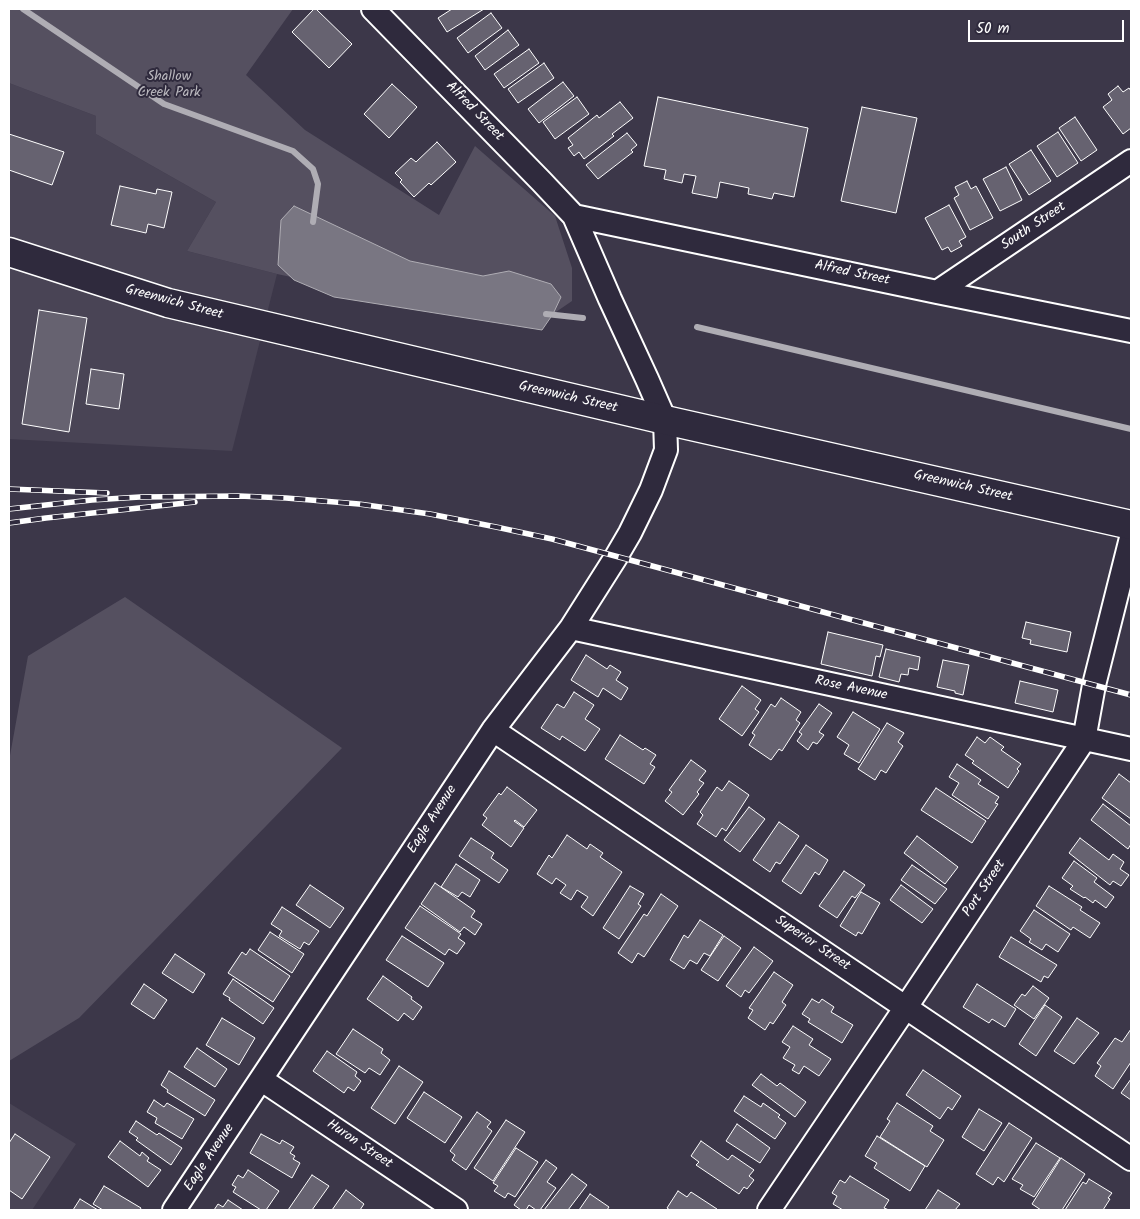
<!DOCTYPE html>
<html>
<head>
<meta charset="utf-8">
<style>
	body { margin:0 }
	#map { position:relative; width:1140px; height:1219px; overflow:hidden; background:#3c3749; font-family:Kalam,sans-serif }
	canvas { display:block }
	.frame { position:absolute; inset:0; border:10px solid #fff; pointer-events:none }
	.scale { position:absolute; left:968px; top:20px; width:156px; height:22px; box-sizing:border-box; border:2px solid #fff; border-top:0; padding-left:6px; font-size:15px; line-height:18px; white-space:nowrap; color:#fff; -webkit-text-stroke:4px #2f2a3d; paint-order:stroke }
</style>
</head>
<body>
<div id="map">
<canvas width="1140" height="1219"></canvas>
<div class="frame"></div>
<div class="scale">50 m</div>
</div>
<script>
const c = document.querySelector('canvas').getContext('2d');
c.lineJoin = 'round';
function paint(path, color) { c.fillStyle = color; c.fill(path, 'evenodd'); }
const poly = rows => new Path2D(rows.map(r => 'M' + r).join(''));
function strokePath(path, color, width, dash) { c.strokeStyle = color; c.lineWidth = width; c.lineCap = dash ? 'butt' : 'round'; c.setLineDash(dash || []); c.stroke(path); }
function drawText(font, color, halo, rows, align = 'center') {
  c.font = font + ' Kalam,sans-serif'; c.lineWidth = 4; c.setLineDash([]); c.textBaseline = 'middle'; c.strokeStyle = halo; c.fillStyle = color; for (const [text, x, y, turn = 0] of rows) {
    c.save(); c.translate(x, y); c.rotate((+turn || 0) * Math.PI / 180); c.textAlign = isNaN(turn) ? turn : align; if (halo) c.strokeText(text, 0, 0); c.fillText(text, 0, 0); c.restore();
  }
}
paint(poly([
	[9,83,96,116,96,134,216,202,187,251,277,274,232,451,9,439],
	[9,1103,76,1144,32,1210,9,1210]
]), '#494455');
paint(poly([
	[9,9,293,9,246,75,305,130,439,215,475,146,555,216,572,268,572,301,553,314,542,330,277,274,187,251,216,202,96,134,96,116,9,83],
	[125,597,342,748,79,1018,9,1061,9,761,28,656]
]), '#555060');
const water = poly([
	[294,206,410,261,483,276,509,271,551,284,561,297,553,314,542,330,334,297,294,280,278,265,281,220,294,206]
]);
paint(water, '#797682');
strokePath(water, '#afadb4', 1);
strokePath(poly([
	[23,9,164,104,293,151,313,169,318,184,313,222],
	[546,314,583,318],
	[697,327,1131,429]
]), '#afadb4', 6);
const building = poly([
	[314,9,316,9,352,44,329,68,292,32,314,9],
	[452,9,484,9,447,32,438,18,452,9],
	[491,13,502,28,468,53,457,38,491,13],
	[508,30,519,45,485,70,475,56,508,30],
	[529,49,539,63,504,88,494,74,529,49],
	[544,63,554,78,518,103,508,89,544,63],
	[563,82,574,96,539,123,528,109,563,82],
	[392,84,417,107,389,138,364,114,392,84],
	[1118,86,1123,92,1129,88,1131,91,1131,128,1123,134,1103,107,1112,100,1108,94,1118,86],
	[577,97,589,114,555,139,543,122,577,97],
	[658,97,808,128,794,197,774,193,772,199,748,194,749,188,720,182,717,198,692,193,696,176,684,174,682,183,664,179,666,170,644,166,658,97],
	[620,102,633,118,612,134,614,136,584,159,579,152,574,156,568,148,573,145,568,138,597,115,599,118,620,102],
	[862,107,917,118,896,213,841,201,862,107],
	[1075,117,1097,150,1081,161,1059,128,1075,117],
	[1058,132,1078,163,1057,177,1037,146,1058,132],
	[627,133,637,145,631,150,633,152,598,179,586,165,627,133],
	[9,134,64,152,52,185,9,170,9,134],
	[437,142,456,162,431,185,429,183,414,197,400,182,402,180,395,173,411,158,416,162,437,142],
	[1031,150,1051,181,1029,195,1009,164,1031,150],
	[1006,167,1022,200,1000,211,983,179,1006,167],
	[967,181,971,189,976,186,993,218,970,230,954,198,959,195,955,187,967,181],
	[120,186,156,194,157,189,172,192,164,228,148,224,146,233,111,225,120,186],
	[949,205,966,237,959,241,962,246,951,252,948,247,942,250,925,218,949,205],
	[39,310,87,318,69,432,22,424,39,310],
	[91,369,124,374,119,409,86,404,91,369],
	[1026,622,1071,632,1067,652,1030,644,1031,640,1022,638,1026,622],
	[828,632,883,645,880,657,876,656,872,676,821,664,828,632],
	[886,649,920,657,918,670,909,668,908,675,901,674,899,682,879,677,886,649],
	[586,655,607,669,610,665,621,672,616,680,628,688,621,700,603,688,598,697,571,680,586,655],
	[943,660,969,665,963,695,955,693,955,691,937,687,943,660],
	[1020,681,1058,690,1053,712,1015,703,1020,681],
	[742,686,761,700,755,709,759,712,742,736,719,719,742,686],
	[574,692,594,705,585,719,600,729,585,751,562,736,560,740,541,728,557,704,564,708,574,692],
	[781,698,801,712,796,720,800,723,782,751,779,749,771,760,749,745,755,735,752,733,771,704,775,707,781,698],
	[819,704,832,713,819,732,824,735,817,744,813,742,808,750,797,741,802,734,799,732,819,704],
	[853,712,880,729,859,763,844,754,849,745,837,737,853,712],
	[887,723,904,733,898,742,903,746,886,773,881,770,875,780,858,769,887,723],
	[620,735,643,750,645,748,656,755,650,764,655,767,644,784,605,759,620,735],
	[977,737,985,743,990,737,1004,747,1001,750,1021,764,1017,769,1019,771,1008,788,972,763,974,761,965,755,977,737],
	[691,760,706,771,699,780,704,783,697,792,699,794,683,815,665,801,672,792,669,790,691,760],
	[957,764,981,780,978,784,999,797,995,803,998,804,988,819,952,795,959,783,949,777,957,764],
	[1119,774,1131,783,1131,819,1102,798,1119,774],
	[729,781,749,795,726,831,722,828,716,837,697,824,703,815,700,812,717,787,722,791,729,781],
	[507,787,537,810,524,827,515,820,514,821,524,828,511,847,482,825,487,818,483,815,499,793,501,795,507,787],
	[936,788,986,821,972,843,921,810,936,788],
	[1103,804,1131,826,1131,844,1128,849,1091,820,1103,804],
	[749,807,765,819,740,852,724,840,749,807],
	[779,822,799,836,780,864,776,862,770,872,753,860,779,822],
	[567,835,587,849,590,844,603,853,600,857,622,872,593,916,581,907,588,897,577,890,571,900,560,893,566,885,556,878,552,884,537,874,549,855,552,858,567,835],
	[917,836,958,867,945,884,904,853,917,836],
	[471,838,494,853,491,858,508,870,499,883,459,856,471,838],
	[1080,838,1109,860,1113,854,1124,862,1120,869,1129,875,1121,886,1113,881,1110,885,1069,853,1080,838],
	[806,845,828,860,819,875,815,872,801,894,782,881,806,845],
	[1074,861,1097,878,1094,882,1114,897,1106,908,1095,900,1093,903,1085,897,1084,898,1070,889,1073,886,1062,878,1074,861],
	[456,864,480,880,470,897,462,892,458,897,441,887,456,864],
	[912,865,947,889,935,904,901,880,912,865],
	[844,871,865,885,855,898,852,896,837,918,819,906,844,871],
	[435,883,475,911,471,917,482,924,475,935,464,927,460,932,421,904,435,883],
	[310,885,344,908,330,928,296,905,310,885],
	[901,885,933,909,922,923,890,900,901,885],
	[630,886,644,894,638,904,641,906,619,939,603,928,630,886],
	[1049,886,1082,907,1080,910,1100,923,1090,938,1073,927,1071,930,1036,906,1049,886],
	[861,892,880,903,862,934,858,932,856,936,840,926,861,892],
	[661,894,678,906,644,957,638,953,632,963,618,953,644,914,647,916,661,894],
	[420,906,461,934,458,938,465,943,457,954,449,949,445,955,405,928,420,906],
	[282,907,319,931,309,945,304,942,300,949,279,936,282,931,271,924,282,907],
	[1034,910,1070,934,1058,952,1046,944,1042,950,1029,942,1031,939,1020,931,1034,910],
	[700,920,723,935,710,956,704,953,697,964,690,960,684,969,670,960,684,935,688,938,700,920],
	[270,932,304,954,292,973,258,950,270,932],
	[402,936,444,963,428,987,386,960,402,936],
	[724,936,741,948,718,981,701,970,724,936],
	[1011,937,1057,965,1048,978,1044,976,1041,982,999,957,1011,937],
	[754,947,773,961,749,993,745,990,741,997,726,986,754,947],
	[250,949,290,976,273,1002,228,973,242,952,246,955,250,949],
	[175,954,205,974,193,993,162,973,175,954],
	[774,972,793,985,782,1002,786,1005,773,1024,770,1022,765,1030,748,1018,753,1010,749,1008,774,972],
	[383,976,412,997,411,999,422,1007,413,1020,404,1013,398,1021,367,999,383,976],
	[233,979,274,1008,263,1024,229,1000,230,998,223,994,233,979],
	[144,984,167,1000,154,1019,131,1004,144,984],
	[977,984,1016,1009,1005,1027,992,1019,989,1023,963,1007,977,984],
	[1033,986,1049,998,1034,1019,1014,1005,1022,994,1025,996,1033,986],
	[812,999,819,1003,822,999,834,1007,831,1012,853,1025,842,1043,808,1022,810,1019,802,1014,812,999],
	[1045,1005,1062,1017,1036,1056,1019,1044,1045,1005],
	[222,1018,255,1038,239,1065,206,1045,222,1018],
	[1077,1018,1099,1033,1074,1064,1054,1051,1077,1018],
	[793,1026,813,1039,809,1045,831,1059,819,1076,804,1066,799,1074,792,1070,795,1065,783,1058,790,1047,782,1042,793,1026],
	[353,1029,383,1049,381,1053,390,1060,380,1075,369,1068,365,1073,336,1054,353,1029],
	[1131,1029,1131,1062,1113,1089,1095,1076,1101,1066,1097,1063,1115,1038,1122,1042,1131,1029],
	[197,1048,227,1069,215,1087,184,1067,197,1048],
	[327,1051,357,1072,355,1076,361,1081,354,1091,348,1087,344,1093,313,1071,327,1051],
	[399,1066,423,1082,395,1124,371,1108,399,1066],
	[923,1070,961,1096,952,1110,948,1107,940,1119,906,1095,923,1070],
	[169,1071,215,1100,205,1116,167,1092,168,1090,161,1085,169,1071],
	[761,1074,777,1086,780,1083,806,1102,795,1117,752,1085,761,1074],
	[1131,1079,1131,1100,1121,1093,1131,1079],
	[424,1092,462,1117,445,1143,407,1118,424,1092],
	[744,1096,761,1107,763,1103,780,1115,778,1117,786,1123,775,1139,734,1111,744,1096],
	[154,1100,164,1107,167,1103,194,1119,182,1139,155,1123,157,1118,147,1112,154,1100],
	[897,1103,933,1126,930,1131,944,1140,927,1167,880,1137,890,1121,887,1119,897,1103],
	[979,1109,1002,1123,984,1151,962,1137,979,1109],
	[477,1112,491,1122,487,1127,492,1131,466,1170,452,1160,455,1155,450,1151,477,1112],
	[506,1120,525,1132,493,1181,474,1168,506,1120],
	[136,1121,157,1135,159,1133,182,1148,171,1165,136,1140,138,1138,129,1132,136,1121],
	[1009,1123,1032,1138,1004,1182,998,1177,993,1185,976,1174,1009,1123],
	[737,1124,770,1148,760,1163,726,1141,737,1124],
	[15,1134,50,1157,22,1199,9,1190,9,1143,15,1134],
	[261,1134,280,1144,282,1140,294,1147,290,1153,295,1156,293,1159,300,1163,292,1178,250,1153,261,1134],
	[877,1136,925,1166,910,1191,874,1168,877,1163,865,1156,877,1136],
	[120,1141,140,1156,142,1152,149,1158,147,1161,161,1170,148,1187,108,1157,120,1141],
	[701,1141,728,1160,732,1155,754,1170,749,1176,754,1180,747,1189,744,1187,739,1194,696,1165,699,1162,691,1156,701,1141],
	[1036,1143,1060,1158,1034,1197,1020,1189,1023,1185,1012,1179,1036,1143],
	[516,1148,538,1162,515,1197,508,1193,505,1198,494,1191,498,1186,493,1183,516,1148],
	[1061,1158,1085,1174,1062,1210,1041,1210,1032,1204,1061,1158],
	[546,1160,557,1168,547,1182,556,1188,540,1210,536,1210,529,1205,526,1210,521,1210,514,1205,546,1160],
	[248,1170,279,1191,266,1210,261,1210,233,1192,236,1187,232,1185,238,1175,243,1178,248,1170],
	[572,1174,587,1185,568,1210,544,1210,572,1174],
	[312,1175,329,1186,312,1210,288,1210,312,1175],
	[850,1176,889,1200,884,1208,889,1210,843,1210,833,1204,837,1196,832,1193,840,1180,845,1183,850,1176],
	[1089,1179,1112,1193,1108,1198,1110,1199,1103,1210,1065,1210,1083,1182,1086,1184,1089,1179],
	[104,1186,141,1208,140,1210,103,1210,93,1204,104,1186],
	[346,1190,364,1204,360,1210,332,1210,346,1190],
	[938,1190,960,1204,955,1210,925,1210,938,1190],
	[678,1191,687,1197,691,1192,717,1209,717,1210,670,1210,667,1208,678,1191],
	[590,1194,609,1207,607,1210,579,1210,590,1194],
	[80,1199,98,1210,73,1210,80,1199],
	[228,1200,243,1210,214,1210,218,1204,223,1207,228,1200]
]);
paint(building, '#666270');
strokePath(building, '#fff', 1);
const street = poly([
	[373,9,541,181,574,216,937,292,1131,331],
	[937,292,1131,161],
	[571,628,1131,749],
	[493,730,1131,1159],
	[262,1080,456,1210],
	[174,1210,493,730,571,628,616,557,630,533,651,490,666,450,665,420,647,379,610,299,574,216],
	[769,1210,906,1007,1084,740,1094,685,1131,538]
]);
const secondary = poly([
	[9,252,168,303,665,420,1131,525]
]);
strokePath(street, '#fff', 26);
strokePath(secondary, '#fff', 31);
strokePath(street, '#2f2a3d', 22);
strokePath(secondary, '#2f2a3d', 28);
const rail = poly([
	[9,489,107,493],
	[9,509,92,500,140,497,239,496,286,498,359,504,430,514,496,527,552,539,1131,695],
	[9,523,46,518,195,502]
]);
strokePath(rail, '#fff', 5.5);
strokePath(rail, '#2f2a3d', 4, [11]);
drawText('14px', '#bbb9bf', '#2f2a3d', [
	["Shallow",169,78],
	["Creek Park",169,94]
]);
drawText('14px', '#fff', '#2f2a3d', [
	["Alfred Street",474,112,46],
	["South Street",1034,227,-34],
	["Alfred Street",852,274,12],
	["Greenwich Street",174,303,15],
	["Greenwich Street",568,398,13],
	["Greenwich Street",963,487,13],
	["Rose Avenue",851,689,12],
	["Eagle Avenue",433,820,-57],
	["Port Street",985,889,-56],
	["Superior Street",812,944,34],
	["Huron Street",359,1145,34],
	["Eagle Avenue",210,1158,-56]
]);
</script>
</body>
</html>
